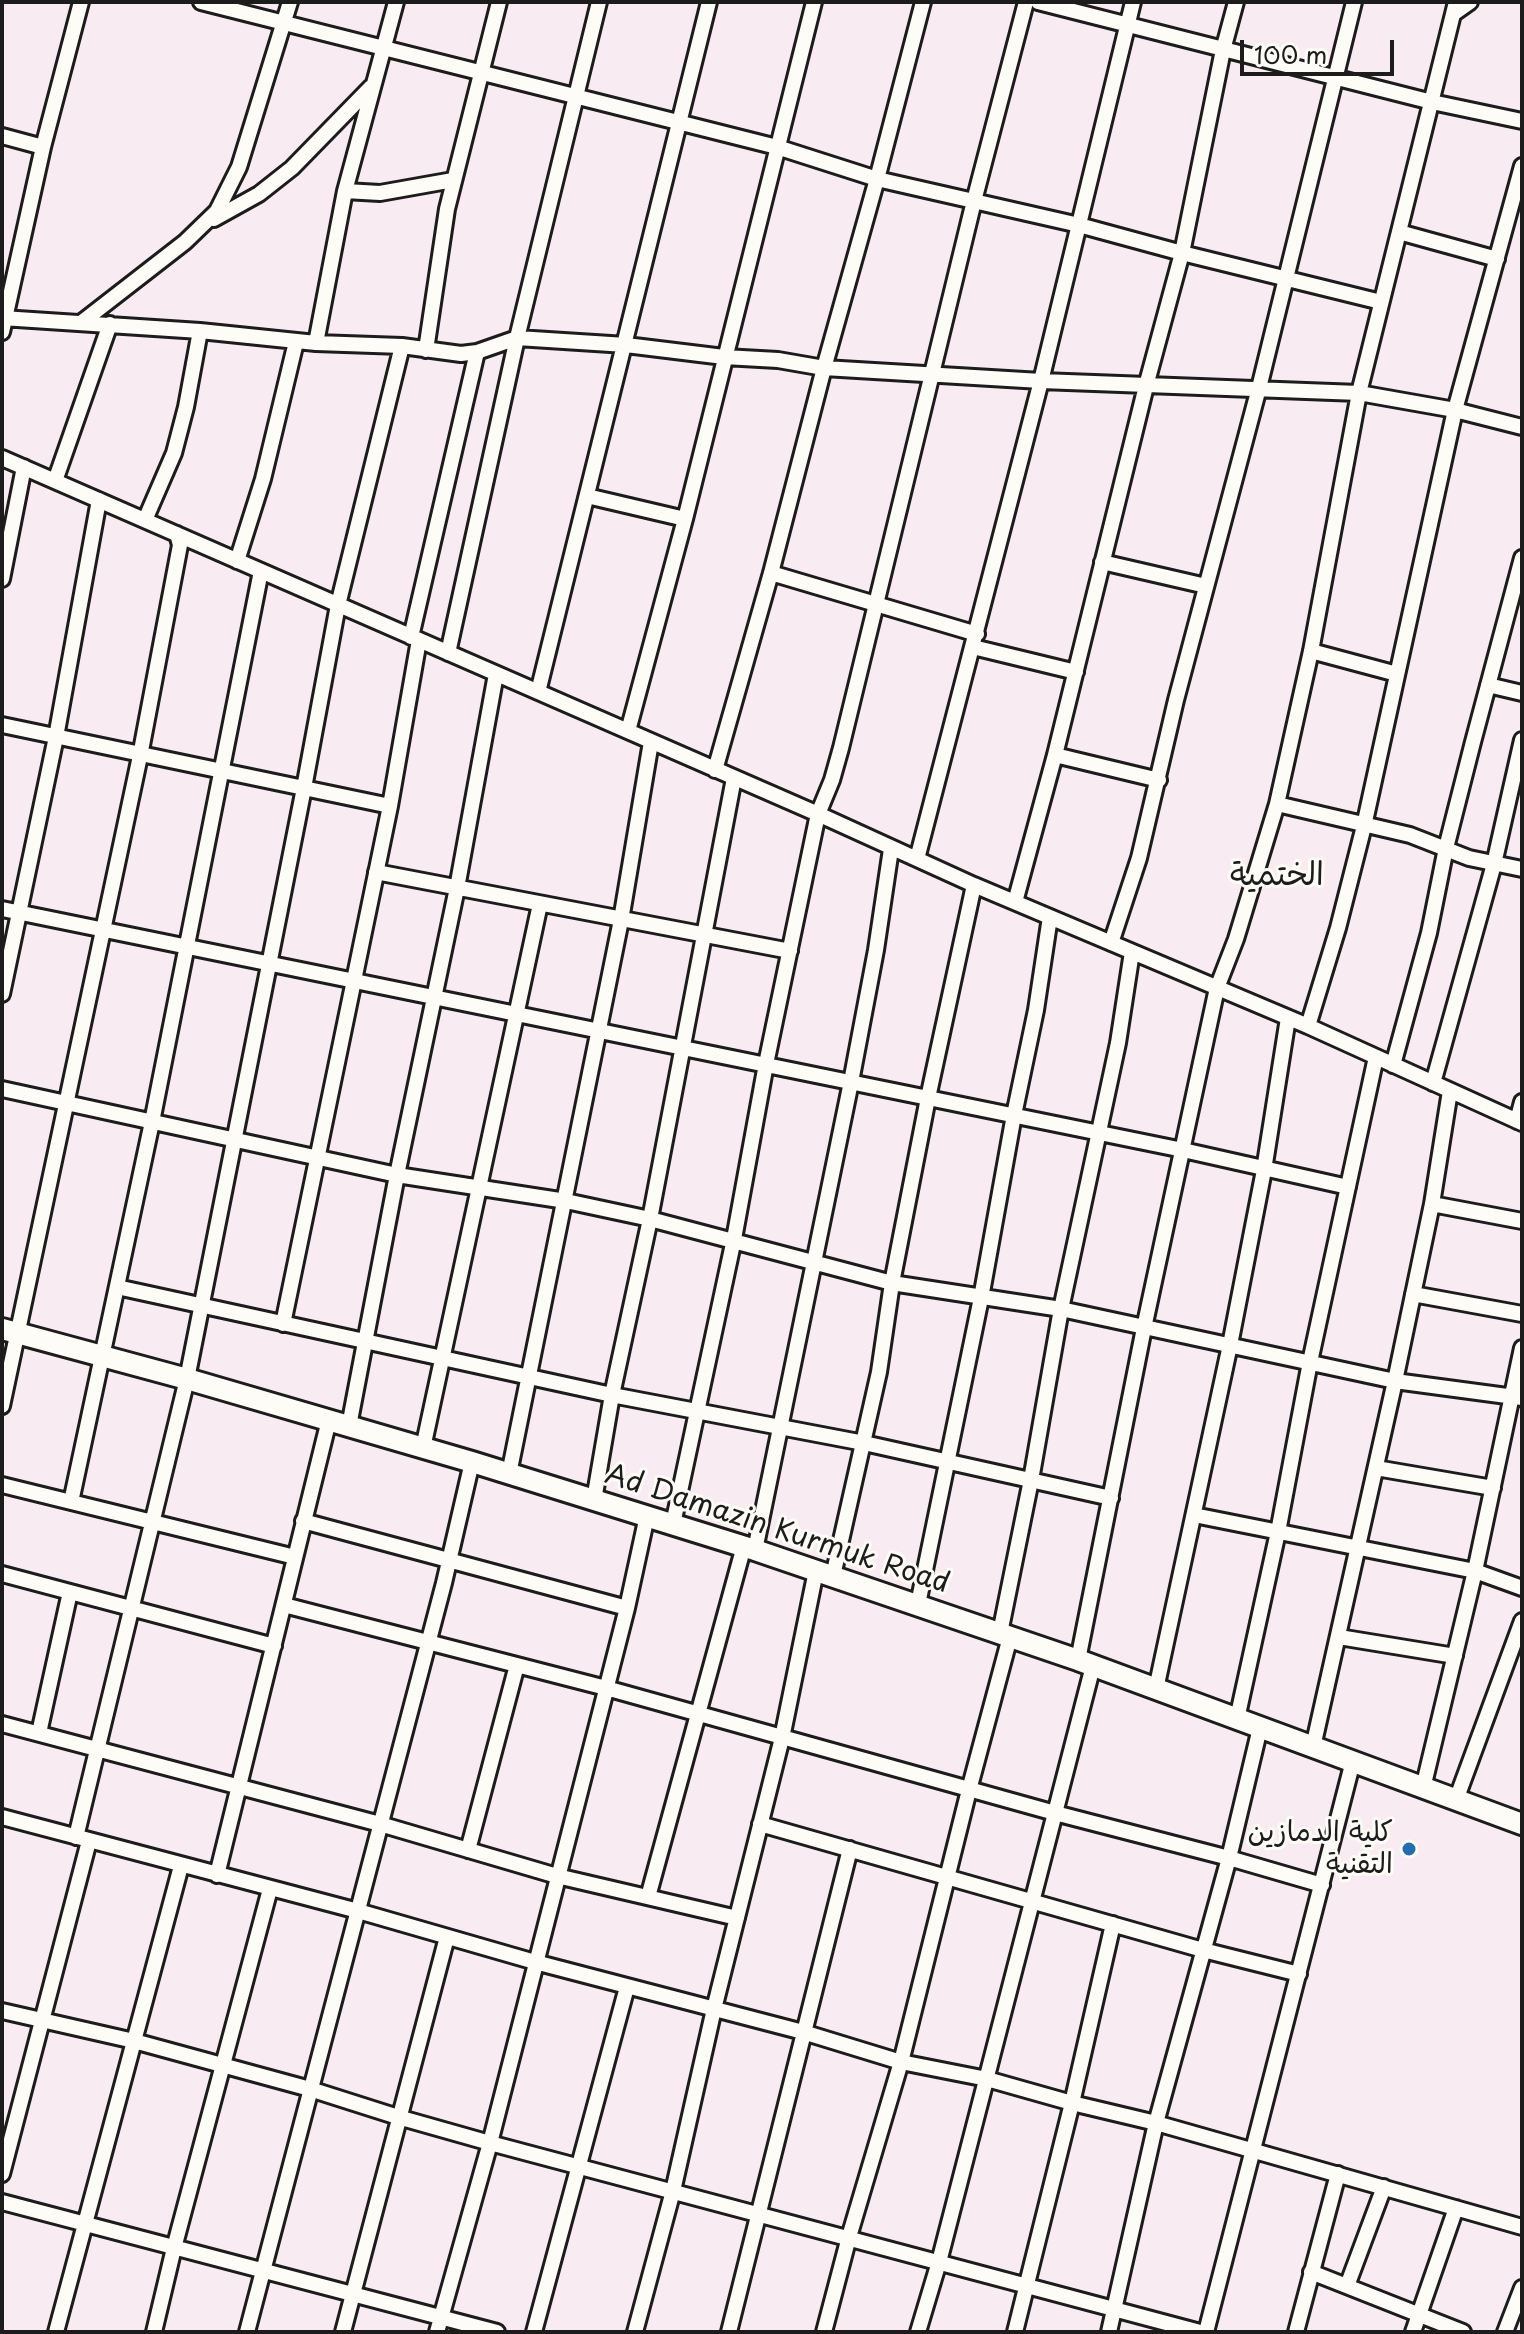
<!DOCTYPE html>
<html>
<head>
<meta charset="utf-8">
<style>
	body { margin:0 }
	#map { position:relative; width:1524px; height:2334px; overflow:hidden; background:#f9ebf2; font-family:"Playpen Sans",sans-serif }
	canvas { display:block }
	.frame { position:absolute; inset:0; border:4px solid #1c1c1c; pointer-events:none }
	.scale { position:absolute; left:1240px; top:40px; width:154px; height:36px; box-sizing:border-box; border:4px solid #1c1c1c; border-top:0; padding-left:10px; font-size:24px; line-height:28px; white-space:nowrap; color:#1c1c1c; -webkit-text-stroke:6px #fdfcf7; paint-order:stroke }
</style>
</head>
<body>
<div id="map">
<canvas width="1524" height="2334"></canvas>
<div class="frame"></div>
<div class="scale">100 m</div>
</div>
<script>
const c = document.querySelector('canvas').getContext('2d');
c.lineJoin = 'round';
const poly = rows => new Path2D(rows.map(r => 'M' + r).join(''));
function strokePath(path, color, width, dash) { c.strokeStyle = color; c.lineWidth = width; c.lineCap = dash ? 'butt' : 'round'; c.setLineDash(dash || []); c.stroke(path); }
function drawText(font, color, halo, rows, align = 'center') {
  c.font = font + ' "Playpen Sans","Playpen Sans Arabic",sans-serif'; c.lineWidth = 6; c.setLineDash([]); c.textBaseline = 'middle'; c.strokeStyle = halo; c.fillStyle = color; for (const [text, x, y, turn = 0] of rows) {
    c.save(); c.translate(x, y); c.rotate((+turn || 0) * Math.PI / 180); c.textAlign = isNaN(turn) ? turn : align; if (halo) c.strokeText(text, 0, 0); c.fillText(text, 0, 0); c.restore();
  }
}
const minor = poly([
	[201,2,777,147,877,179,1079,225,1182,253,1381,302],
	[1038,2,1432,102,1522,121],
	[1453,14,1470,2],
	[2,136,43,147],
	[345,191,380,193,453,180],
	[214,219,259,194,292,168,371,87],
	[1399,232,1497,259],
	[2,318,200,331,316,343,402,346,461,354,477,352,517,338,626,345,724,357,778,360,824,368,1041,381,1359,393,1455,410,1522,427],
	[82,322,185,242,217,211,239,167,290,2],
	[2,332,43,147,81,2],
	[316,343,345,191,396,2],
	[426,350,447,209,499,2],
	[2,458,818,814,974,885,1308,1026,1522,1123],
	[55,481,110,324],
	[587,496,685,519],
	[145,520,174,453,186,407,200,331],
	[237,561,263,479,296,342],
	[1102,562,1206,586],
	[771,573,977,634],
	[2,579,24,467],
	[411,637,477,352],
	[973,647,1076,672],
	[1311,651,1397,674],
	[448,653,517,338,599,2],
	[1488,685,1522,693],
	[538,692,709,2],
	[2,725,390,806],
	[628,731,685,519,814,2],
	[1055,755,1159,780],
	[715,770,771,573,824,368,877,179,923,2],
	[1277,804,1410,835,1469,858,1522,869],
	[917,859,1041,381,1133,2],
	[376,872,790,951],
	[1015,902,1055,755,1146,386,1182,253,1223,50,1236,2],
	[2,909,1183,1150,1348,1187],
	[1111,943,1139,858,1176,700,1259,388,1354,2],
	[2,994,56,737,99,500],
	[1308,1026,1338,928,1364,826,1455,410,1522,166],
	[1393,1065,1429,933,1446,848,1473,742,1522,558],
	[1433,1083,1494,864,1522,740],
	[2,1089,397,1175,566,1201,650,1219,892,1283,1061,1309,1395,1381,1522,1398],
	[1517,1121,1522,1102],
	[1432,1204,1522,1221],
	[117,1287,612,1395,864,1443,1111,1498],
	[1413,1294,1522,1314],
	[283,1324,390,806,419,640],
	[2,1406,140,756,180,545,177,534],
	[349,1426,397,1175,457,888,496,674],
	[423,1448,540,904],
	[1376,1468,1493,1488],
	[509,1474,621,920,651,742],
	[2,1485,295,1557],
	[594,1500,612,1395,650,1219,734,778],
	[71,1502,152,1122,261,571],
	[1194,1515,1475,1571,1522,1588],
	[303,1521,627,1608],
	[673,1524,734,1239,766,1064,818,814,832,780,841,748,974,201,1026,2],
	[755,1550,851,1082,876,950,891,849],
	[2,1574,274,1646],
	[833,1576,879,1372,892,1283,928,1098,974,885],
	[918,1604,981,1298,1014,1115,1036,1010,1050,917],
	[284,1605,606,1688,1055,1813,1229,1858,1322,1885],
	[1000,1633,1031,1480,1061,1309,1118,1043,1132,952],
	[1339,1637,1455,1656],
	[1078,1660,1144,1328,1217,988,1236,939,1277,804,1311,651,1359,393,1456,2],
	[1156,1689,1230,1345,1264,1170,1288,1018],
	[1237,1719,1278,1532,1310,1362,1376,1057],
	[2,1724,380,1824,557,1876,737,1918],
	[39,1733,70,1592],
	[1313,1747,1395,1381,1432,1204,1450,1091],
	[1423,1788,1475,1571,1522,1348],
	[1456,1800,1522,1621],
	[2,1817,358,1911,535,1962,803,2032,901,2062,987,2079,1072,2103,1156,2123,1522,2227],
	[760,1824,1203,1950,1299,1974],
	[76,1837,187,1379,304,788,338,605,402,346],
	[468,1850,517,1665],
	[217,1875,329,1420],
	[648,1897,744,1546],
	[2,2011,134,2041,310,2089,398,2117,490,2143,1200,2332],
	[2,2174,89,1841],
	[2,2202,497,2332],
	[1311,2272,1463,2332],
	[1347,2286,1384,2187],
	[56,2332,181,1866],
	[154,2332,174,2248,270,1889],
	[247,2332,444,1583,472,1462],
	[343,2332,447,1937],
	[437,2332,490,2143,627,1608,647,1516],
	[534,2332,627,1987],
	[635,2332,673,2191,714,2009,782,1738,816,1571],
	[729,2332,850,1849],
	[824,2332,849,2237,901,2062,969,1790,1010,1637],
	[918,2332,939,2262,1093,1666],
	[1015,2332,1072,2103,1113,1924],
	[1109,2332,1156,2123,1229,1858,1260,1728],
	[1206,2332,1353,1761],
	[1296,2332,1338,2174],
	[1413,2332,1456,2208],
	[1505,2332,1522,2288]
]);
const highway = poly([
	[2,1329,187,1379,472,1462,755,1550,1078,1660,1522,1824]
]);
strokePath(minor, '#1c1c1c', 20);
strokePath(highway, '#1c1c1c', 26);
strokePath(minor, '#fdfcf7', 14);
strokePath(highway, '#fdfcf7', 20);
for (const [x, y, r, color] of [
	[1409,1849,8,"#1f6fb2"]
]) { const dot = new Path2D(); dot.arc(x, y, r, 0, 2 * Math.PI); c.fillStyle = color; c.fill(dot); strokePath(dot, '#fdfcf7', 3); }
drawText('28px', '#1c1c1c', '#fdfcf7', [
	["Ad Damazin Kurmuk Road",777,1530,18]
]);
drawText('28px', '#1c1c1c', '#fdfcf7', [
	["كلية الدمازين",1393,1833],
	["التقنية",1393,1865]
], 'right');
drawText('32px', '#1c1c1c', '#fdfcf7', [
	["الختمية",1277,876]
]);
</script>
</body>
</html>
